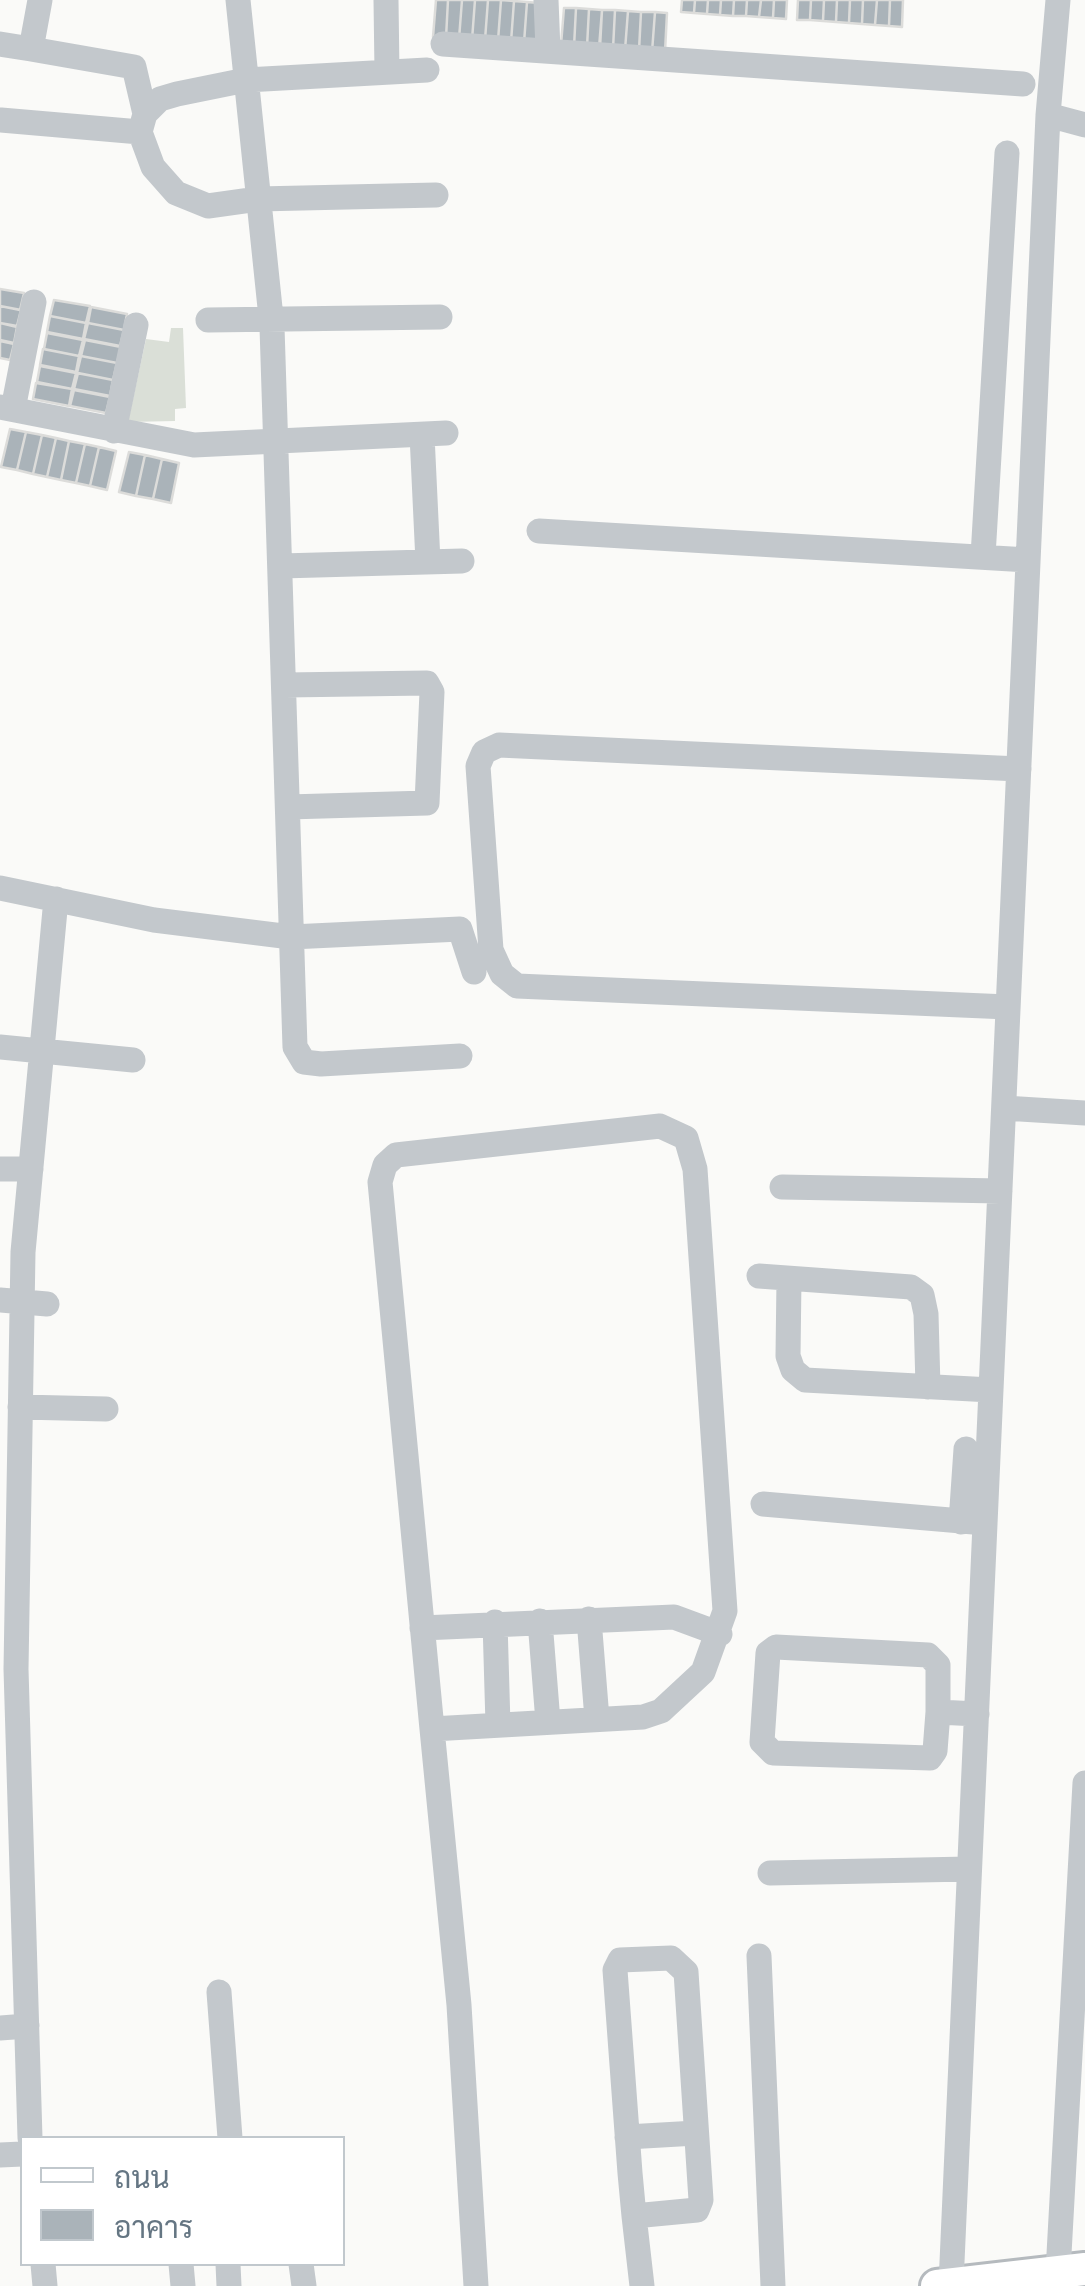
<!DOCTYPE html>
<html>
<head>
<meta charset="utf-8">
<style>
	body { margin:0 }
	#map { position:relative; width:1085px; height:2286px; overflow:hidden; background:#fafaf8; font-family:Roboto,Sarabun,sans-serif }
	canvas { display:block }
	.legend { position:absolute; left:20px; top:2136px; width:325px; height:130px; box-sizing:border-box; background:#fff; border:2px solid #c1c8cd; margin:0; padding:12px 18px; list-style:none; font-size:30px; color:#657683 }
	.legend li { display:flex; align-items:center; gap:20px; height:50px }
	.legend b { width:50px; border:2px solid #c1c8cd }
</style>
</head>
<body>
<div id="map">
<canvas width="1085" height="2286"></canvas>
<ul class="legend">
<li><b style="height:12px;background:#fff"></b>ถนน</li>
<li><b style="height:28px;background:#aab3b9"></b>อาคาร</li>
</ul>
</div>
<script>
const c = document.querySelector('canvas').getContext('2d');
c.lineJoin = 'round';
function paint(path, color) { c.fillStyle = color; c.fill(path, 'evenodd'); }
const poly = rows => new Path2D(rows.map(r => 'M' + r).join(''));
function strokePath(path, color, width, dash) { c.strokeStyle = color; c.lineWidth = width; c.lineCap = dash ? 'butt' : 'round'; c.setLineDash(dash || []); c.stroke(path); }
paint(poly([
	[171,328,183,328,186,408,175,409,175,421,128,422,146,339,169,342]
]), '#dadfd7');
const building = poly([
	[436,0,448,0,446,38,433,37,436,0],
	[448,0,462,0,459,39,446,38,448,0],
	[462,0,475,0,472,40,459,39,462,0],
	[475,0,488,0,485,40,472,40,475,0],
	[488,0,501,0,498,41,485,40,488,0],
	[501,0,514,1,511,42,498,41,501,0],
	[682,0,695,0,694,13,681,12,682,0],
	[695,0,708,0,707,14,694,13,695,0],
	[708,0,721,0,720,15,707,14,708,0],
	[721,0,734,0,733,16,720,15,721,0],
	[734,0,747,0,746,16,733,16,734,0],
	[747,0,761,0,759,17,746,16,747,0],
	[761,0,774,0,773,18,759,17,761,0],
	[774,0,787,0,786,19,773,18,774,0],
	[798,0,811,0,810,20,797,20,798,0],
	[811,0,824,0,823,21,810,20,811,0],
	[824,0,837,0,836,22,823,21,824,0],
	[837,0,850,0,849,23,836,22,837,0],
	[850,0,863,0,862,24,849,23,850,0],
	[863,0,877,0,875,25,862,24,863,0],
	[877,0,890,0,889,26,875,25,877,0],
	[890,0,903,0,902,27,889,26,890,0],
	[514,1,527,2,524,43,511,42,514,1],
	[527,2,540,3,538,44,524,43,527,2],
	[564,8,576,8,574,47,561,45,564,8],
	[576,8,589,9,587,47,574,47,576,8],
	[589,9,602,10,600,48,587,47,589,9],
	[602,10,615,10,613,49,599,48,602,10],
	[615,10,628,11,625,50,613,49,615,10],
	[628,11,641,12,639,50,625,50,628,11],
	[641,12,655,12,652,52,639,51,641,12],
	[655,12,667,13,665,52,652,52,655,12],
	[0,289,24,293,20,310,0,306,0,289],
	[54,300,90,306,86,323,50,316,54,300],
	[0,306,21,310,17,326,0,323,0,306],
	[91,307,127,314,124,330,88,323,91,307],
	[50,316,86,323,83,339,47,332,50,316],
	[0,323,17,327,14,343,0,340,0,323],
	[88,323,124,330,120,346,84,339,88,323],
	[47,333,83,340,79,356,44,349,47,333],
	[85,340,121,347,117,363,81,356,85,340],
	[0,341,14,344,10,360,0,358,0,341],
	[43,349,79,356,76,372,40,365,43,349],
	[81,356,117,363,113,380,77,373,81,356],
	[40,366,76,373,72,389,37,382,40,366],
	[78,373,113,380,110,396,74,389,78,373],
	[36,383,72,389,69,406,33,399,36,383],
	[74,390,110,397,106,413,70,406,74,390],
	[10,429,26,432,17,470,1,467,10,429],
	[26,432,42,435,33,474,17,470,26,432],
	[42,435,56,438,47,477,33,474,42,435],
	[56,438,69,441,61,480,47,477,56,438],
	[69,441,85,444,76,483,61,480,69,441],
	[85,444,99,447,90,486,76,483,85,444],
	[99,447,116,451,107,490,90,486,99,447],
	[129,452,145,455,136,496,119,492,129,452],
	[145,455,162,459,153,499,136,496,145,455],
	[162,459,179,463,171,503,153,499,162,459]
]);
paint(building, '#aab3b9');
strokePath(building, '#dcdcda', 2.5);
const major = poly([
	[937,2286,1085,2269]
]);
strokePath(major, '#b5babe', 38);
strokePath(poly([
	[238,0,272,327,295,1047,304,1062,321,1064,460,1056],
	[386,0,387,72],
	[546,0,548,50],
	[0,44,31,49,40,0],
	[443,44,1023,84],
	[31,49,134,67,145,114],
	[1048,115,1085,125],
	[1,120,140,132,145,114,160,99,177,94,246,80,427,70],
	[140,132,153,167,176,193,208,206,258,199,436,195],
	[208,320,440,317],
	[0,407,194,445,446,433],
	[13,409,34,302],
	[114,431,136,325],
	[422,435,428,562],
	[539,531,1028,560],
	[983,556,1007,153],
	[281,566,462,561],
	[285,685,427,683,432,692,427,803,288,807],
	[0,888,154,920,291,937,460,929,474,972],
	[1008,1007,517,986,502,974,491,950,478,766,484,752,499,745,1019,769],
	[0,1047,133,1060],
	[1004,1108,1085,1113],
	[0,1169,31,1169],
	[782,1187,1000,1191],
	[759,1276,911,1287,922,1295,926,1314,928,1387],
	[789,1279,788,1356,793,1370,805,1380,991,1390],
	[0,1300,47,1304],
	[20,1407,106,1409],
	[763,1504,985,1523],
	[961,1522,966,1449],
	[589,1619,597,1719],
	[540,1621,548,1722],
	[495,1622,498,1725],
	[422,1628,674,1617,720,1634],
	[938,1712,938,1665,928,1655,776,1647,768,1653,762,1742,773,1753,930,1758,935,1751,938,1712,977,1714],
	[432,1729,380,1182,385,1165,396,1155,660,1126,686,1138,695,1169,725,1611,703,1672,661,1711,643,1717,432,1729,459,2005,476,2286],
	[770,1873,969,1869],
	[759,1956,773,2286],
	[219,1992,230,2138],
	[0,2028,27,2026],
	[627,2137,696,2133],
	[30,2138,16,1669,23,1252,56,899],
	[0,2155,22,2154],
	[634,2216,697,2210,701,2200,686,1972,671,1958,620,1960,615,1970,630,2173,634,2216,642,2286],
	[43,2264,45,2286],
	[181,2264,183,2286],
	[228,2264,229,2286],
	[301,2264,304,2286],
	[1058,2272,1085,1783],
	[951,2284,1048,115,1058,0]
]), '#c3c8cc', 25);
strokePath(major, '#fff', 32);
</script>
</body>
</html>
